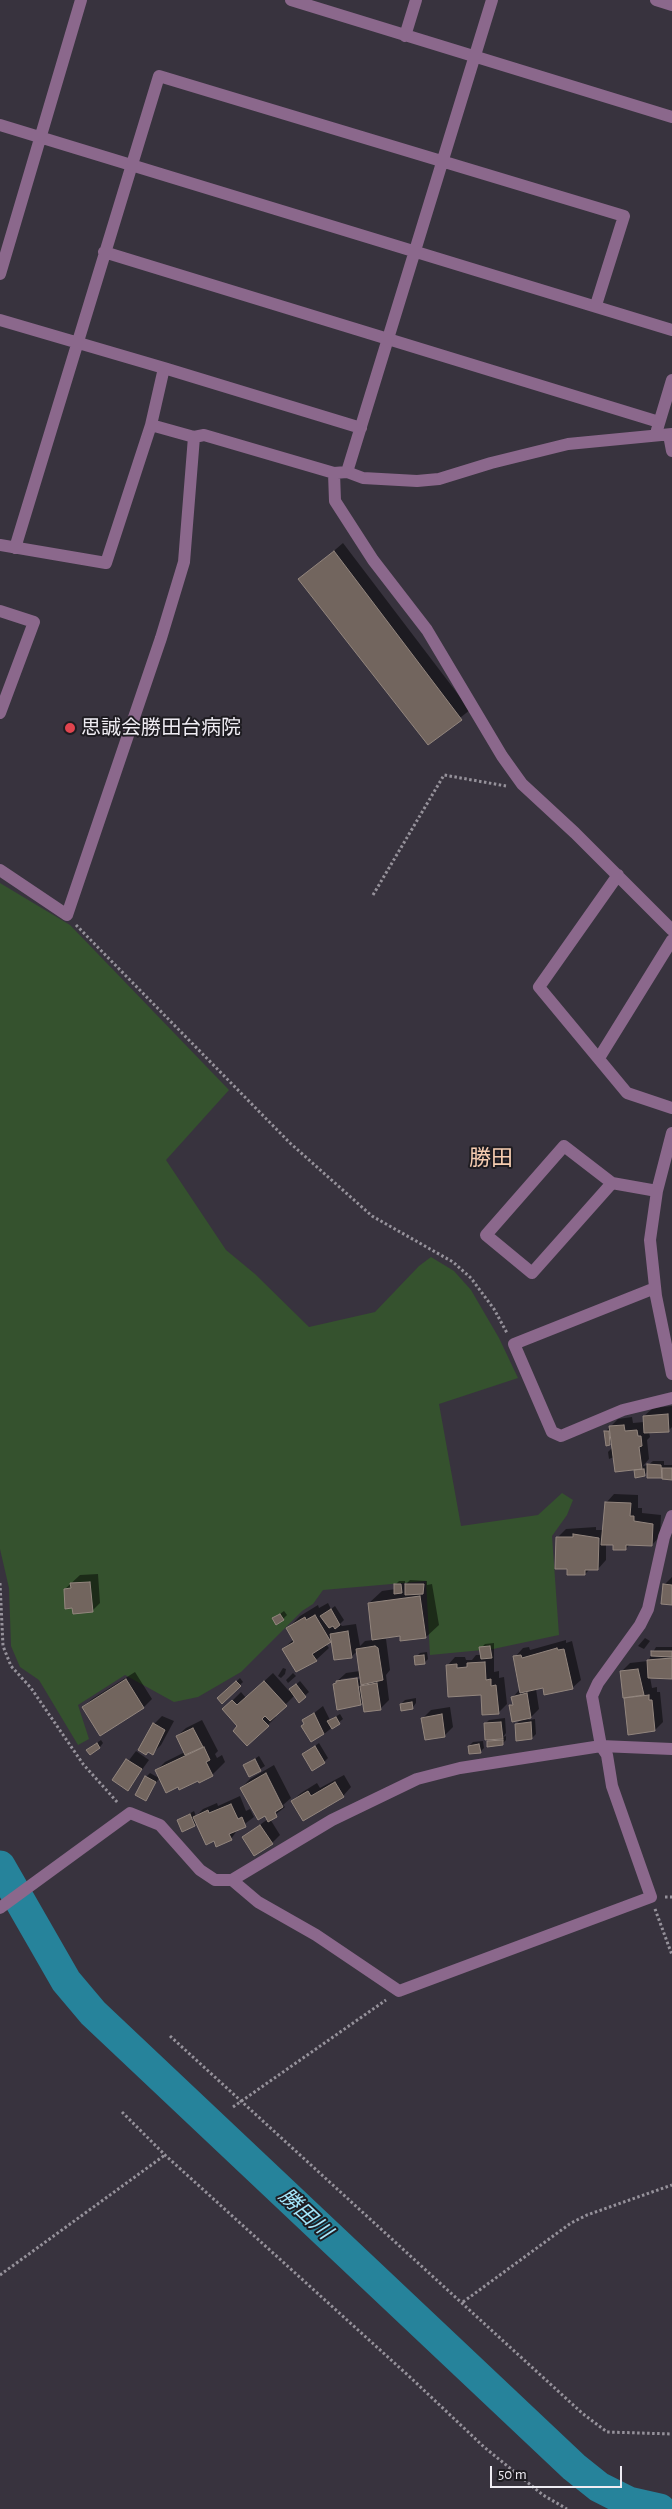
<!DOCTYPE html>
<html>
<head>
<meta charset="utf-8">
<style>
	body { margin:0 }
	#map { position:relative; width:672px; height:2509px; overflow:hidden; background:#38333e; font-family:"Alegreya Sans",sans-serif }
	canvas { display:block }
	.scale { position:absolute; left:490px; top:2466px; width:132px; height:22px; box-sizing:border-box; border:2px solid #efecf3; border-top:0; padding-left:6px; font-size:15px; line-height:18px; white-space:nowrap; color:#efecf3; -webkit-text-stroke:4px #1e1c21; paint-order:stroke }
</style>
</head>
<body>
<div id="map">
<canvas width="672" height="2509"></canvas>
<div class="scale">50 m</div>
</div>
<script>
const c = document.querySelector('canvas').getContext('2d');
c.lineJoin = 'round';
function paint(path, color) { c.fillStyle = color; c.fill(path, 'evenodd'); }
const poly = rows => new Path2D(rows.map(r => 'M' + r).join(''));
function strokePath(path, color, width, dash) { c.strokeStyle = color; c.lineWidth = width; c.lineCap = dash ? 'butt' : 'round'; c.setLineDash(dash || []); c.stroke(path); }
function drawText(font, color, halo, rows, align = 'center') {
  c.font = font + ' "Alegreya Sans","Noto Sans JP",sans-serif'; c.lineWidth = 4; c.setLineDash([]); c.textBaseline = 'middle'; c.strokeStyle = halo; c.fillStyle = color; for (const [text, x, y, turn = 0] of rows) {
    c.save(); c.translate(x, y); c.rotate((+turn || 0) * Math.PI / 180); c.textAlign = isNaN(turn) ? turn : align; if (halo) c.strokeText(text, 0, 0); c.fillText(text, 0, 0); c.restore();
  }
}
paint(poly([
	[0,883,70,925,229,1090,166,1160,226,1250,255,1274,309,1327,375,1312,419,1266,431,1257,454,1271,471,1290,499,1338,518,1378,439,1404,461,1526,538,1515,562,1493,573,1500,567,1515,552,1536,559,1635,493,1649,430,1655,426,1581,323,1590,313,1604,302,1611,241,1672,198,1697,174,1702,125,1675,78,1705,89,1739,78,1745,39,1680,20,1667,11,1646,9,1588,0,1549]
]), '#35522e');
paint(poly([
	[343,543,470,710,428,743,300,580],
	[672,1406,672,1427,668,1431,649,1432,650,1437,647,1440,649,1459,643,1466,648,1465,653,1461,664,1461,664,1465,672,1465,672,1478,648,1476,648,1471,644,1475,635,1470,638,1468,614,1457,609,1459,608,1452,612,1448,612,1442,610,1444,605,1432,618,1419,632,1417,633,1423,644,1422,644,1416,653,1408],
	[614,1494,638,1495,638,1508,642,1508,642,1513,661,1515,660,1536,652,1545,630,1544,626,1549,614,1544,606,1544,606,1560,598,1569,590,1569,585,1574,568,1568,558,1537,566,1529,596,1527,596,1530,603,1530,606,1503],
	[98,1574,100,1603,92,1611,73,1607,65,1589,80,1575],
	[672,1577,672,1604,662,1603,665,1584],
	[410,1580,427,1581,427,1585,432,1584,439,1625,426,1637,401,1635,382,1637,386,1639,390,1670,386,1675,389,1700,381,1708,364,1701,361,1704,334,1684,346,1673,360,1671,357,1651,352,1656,332,1640,326,1644,329,1648,316,1660,283,1649,294,1639,287,1629,300,1616,318,1605,319,1608,328,1603,331,1609,335,1606,344,1620,340,1624,342,1626,356,1624,360,1646,365,1641,373,1640,369,1603,382,1591,396,1589,395,1585,399,1581,405,1581,405,1585],
	[363,1676,363,1678,341,1682,341,1679],
	[284,1611,287,1615,283,1619,273,1619],
	[645,1638,650,1641,644,1649,638,1646],
	[566,1640,566,1643,572,1641,581,1680,572,1688,536,1689,539,1709,528,1720,535,1719,536,1734,532,1738,516,1724,522,1719,510,1706,514,1702,513,1697,520,1689,515,1657,523,1648,529,1647,530,1650],
	[494,1643,494,1672,499,1671,499,1678,504,1677,507,1704,498,1713,482,1694,447,1666,455,1657,465,1657,466,1660,472,1660,476,1655,481,1655,481,1648,485,1644],
	[656,1647,672,1647,672,1678,663,1679,663,1676,650,1677,652,1688,657,1687,657,1692,660,1692,663,1722,655,1730,629,1733,622,1671,630,1663,648,1661],
	[427,1652,428,1659,424,1663,416,1657,420,1653],
	[283,1668,286,1669,285,1674,281,1678,278,1676],
	[135,1672,152,1699,144,1707,83,1707,92,1699],
	[273,1673,289,1691,300,1681,309,1692,299,1701,295,1695,275,1715,276,1717,268,1725,239,1726,232,1701,241,1692,246,1698],
	[293,1673,296,1676,288,1683,286,1680],
	[240,1678,243,1682,222,1702,219,1698],
	[416,1698,416,1703,413,1707,401,1704,405,1700],
	[323,1706,330,1720,340,1714,343,1719,324,1734,304,1721],
	[450,1707,453,1727,445,1735,423,1718,431,1710],
	[162,1716,174,1721,161,1745,153,1753,154,1724],
	[505,1718,506,1733,503,1737,506,1736,506,1740,502,1744,488,1742,491,1738,485,1724,489,1720],
	[202,1720,218,1751,215,1754,217,1758,222,1755,225,1762,212,1775,157,1770,165,1762,185,1752,177,1736,186,1728],
	[101,1740,103,1743,100,1747,92,1746],
	[483,1741,484,1748,480,1752,469,1746,473,1742],
	[319,1743,328,1758,324,1762,304,1754],
	[136,1751,149,1760,128,1789,114,1780],
	[259,1756,265,1766,249,1776,244,1766],
	[274,1765,291,1798,283,1805,285,1807,270,1819,280,1835,272,1843,243,1837,268,1819,241,1788,250,1779],
	[150,1773,159,1778,146,1799,146,1777],
	[344,1775,351,1787,343,1796,292,1801,301,1793,317,1783,320,1788],
	[240,1796,246,1811,250,1809,254,1817,238,1829,231,1839,214,1840,197,1822,195,1825,178,1820,194,1811,196,1816,203,1809,217,1803,218,1806]
]), '#0007');
strokePath(poly([
	[0,1866,66,1981,93,2013,574,2467,599,2487,629,2502,660,2509]
]), '#26839b', 31);
const building = poly([
	[334,551,462,720,428,745,298,579,334,551],
	[668,1414,669,1432,644,1433,643,1416,668,1414],
	[624,1425,625,1431,637,1430,638,1436,641,1436,642,1446,639,1447,642,1469,615,1472,609,1426,624,1425],
	[604,1431,609,1431,610,1445,606,1446,604,1431],
	[647,1464,661,1465,662,1478,647,1478,647,1464],
	[662,1468,672,1468,672,1480,662,1479,662,1468],
	[644,1469,645,1476,635,1478,634,1470,644,1469],
	[605,1502,631,1503,630,1516,634,1516,634,1521,653,1524,652,1546,626,1545,626,1550,613,1550,613,1545,601,1545,605,1502],
	[573,1534,599,1538,598,1570,585,1570,585,1575,567,1575,567,1569,555,1569,556,1537,573,1537,573,1534],
	[90,1582,93,1612,73,1614,72,1608,65,1609,64,1589,71,1588,70,1583,90,1582],
	[394,1584,401,1584,402,1593,394,1594,394,1584],
	[405,1584,424,1584,423,1594,405,1595,405,1584],
	[663,1584,672,1585,672,1605,661,1604,663,1584],
	[420,1596,426,1638,400,1641,400,1636,372,1640,368,1603,420,1596],
	[331,1609,340,1625,335,1629,333,1626,329,1628,320,1616,331,1609],
	[280,1614,284,1620,276,1625,272,1618,280,1614],
	[315,1615,331,1642,312,1654,317,1661,296,1672,282,1649,294,1642,286,1628,305,1617,306,1620,315,1615],
	[348,1631,352,1658,334,1660,330,1634,348,1631],
	[375,1646,378,1648,383,1680,361,1685,356,1649,375,1646],
	[490,1646,492,1658,481,1659,479,1647,490,1646],
	[557,1648,558,1650,564,1649,573,1689,544,1695,543,1688,520,1693,513,1656,521,1655,522,1658,557,1648],
	[651,1651,672,1651,672,1657,651,1656,651,1651],
	[424,1655,425,1664,415,1665,414,1656,424,1655],
	[672,1658,672,1679,648,1678,647,1660,672,1658],
	[485,1662,486,1680,491,1679,491,1686,496,1685,499,1714,482,1715,481,1695,448,1697,446,1665,457,1664,457,1668,467,1667,467,1663,485,1662],
	[638,1669,644,1695,623,1698,620,1671,638,1669],
	[357,1678,361,1705,337,1710,333,1684,336,1683,336,1681,357,1678],
	[126,1679,144,1708,100,1736,82,1707,126,1679],
	[236,1681,241,1686,222,1704,217,1698,236,1681],
	[264,1681,287,1706,270,1721,265,1716,262,1719,269,1726,247,1746,233,1731,237,1726,222,1709,232,1700,237,1705,264,1681],
	[377,1683,381,1710,364,1712,360,1686,377,1683],
	[296,1684,306,1697,299,1703,289,1689,296,1684],
	[527,1693,531,1718,512,1722,509,1705,513,1705,511,1697,527,1693],
	[649,1695,649,1700,652,1700,655,1731,628,1735,624,1698,649,1695],
	[412,1702,413,1709,401,1711,400,1704,412,1702],
	[314,1713,324,1734,311,1742,301,1726,304,1724,302,1720,314,1713],
	[442,1714,445,1737,425,1740,421,1718,442,1714],
	[336,1717,340,1724,332,1729,327,1721,336,1717],
	[501,1722,503,1739,485,1740,484,1723,501,1722],
	[531,1722,532,1739,516,1741,515,1724,531,1722],
	[153,1723,165,1730,153,1755,148,1752,146,1755,138,1750,153,1723],
	[193,1728,203,1747,185,1755,176,1736,193,1728],
	[503,1740,503,1745,487,1747,487,1741,503,1740],
	[97,1743,100,1748,90,1755,86,1750,97,1743],
	[479,1744,481,1753,469,1754,468,1746,479,1744],
	[315,1746,325,1763,312,1771,302,1754,315,1746],
	[204,1747,210,1760,206,1762,213,1776,199,1783,198,1781,179,1790,178,1787,166,1793,155,1770,204,1747],
	[126,1759,142,1769,128,1791,112,1780,126,1759],
	[255,1759,261,1771,249,1777,243,1765,255,1759],
	[266,1773,283,1807,275,1812,277,1817,268,1822,265,1816,258,1820,240,1788,266,1773],
	[145,1776,156,1782,146,1801,135,1795,145,1776],
	[335,1782,344,1797,303,1821,291,1801,308,1791,311,1796,335,1782],
	[231,1804,238,1819,242,1817,246,1827,229,1834,232,1840,216,1847,214,1841,206,1845,193,1817,208,1810,209,1813,231,1804],
	[190,1814,195,1826,182,1832,177,1820,190,1814],
	[260,1825,273,1844,254,1856,242,1837,260,1825]
]);
paint(building, '#72655e');
strokePath(building, '#93867e', 1);
strokePath(poly([
	[373,895,444,775,506,786],
	[76,925,290,1143,372,1216,453,1262,471,1278,494,1309,507,1333],
	[0,1583,3,1646,11,1666,31,1688,83,1764,118,1803],
	[665,1897,672,1897],
	[655,1909,672,1955],
	[170,2036,582,2413,607,2432,672,2434],
	[233,2107,386,2000],
	[122,2112,165,2155,411,2378,484,2447,543,2495,567,2509],
	[0,2275,165,2155],
	[463,2302,571,2223,587,2215,672,2185]
]), '#96929b', 3, [2.5, 2.5]);
strokePath(poly([
	[291,0,672,117],
	[656,0,672,5],
	[405,36,416,0],
	[0,125,672,330],
	[104,252,659,422],
	[0,274,81,0],
	[0,320,164,368],
	[151,425,194,437,204,435,334,473],
	[657,430,672,380],
	[672,434,568,444,491,463,439,479,417,481,363,478,347,472,334,473,335,501,373,560,427,630,502,756,522,784,575,833,672,930],
	[669,435,672,451],
	[347,472,492,0],
	[0,545,106,563,151,425,164,368,361,428],
	[15,548,159,76,624,216,596,305],
	[0,611,34,622,0,713],
	[0,870,67,915,161,638,184,562,194,437],
	[618,875,539,987,627,1093,672,1108],
	[599,1058,672,940],
	[672,1133,657,1191,650,1240,656,1296,672,1374],
	[612,1183,532,1273,486,1235,564,1146,612,1183,657,1191],
	[655,1288,514,1344,552,1432,561,1436,623,1410,672,1398],
	[232,1880,258,1902,316,1935,399,1991,651,1897,612,1786,607,1755,601,1746,592,1696,598,1683,640,1625,648,1609,664,1537,672,1516],
	[0,1908,130,1813,160,1825,200,1870,215,1880,232,1880,332,1820,417,1779,460,1768,601,1746,672,1749]
]), '#8b688c', 12);
for (const [x, y, r, color] of [
	[70,728,6,"#e0444e"]
]) { const dot = new Path2D(); dot.arc(x, y, r, 0, 2 * Math.PI); c.fillStyle = color; c.fill(dot); strokePath(dot, '#1e1c21', 2); }
drawText('20px', '#efecf3', '#1e1c21', [
	["思誠会勝田台病院",81,728]
], 'left');
drawText('italic 21px', '#a4e7fc', '#1e1c21', [
	["勝田川",305,2214,43]
]);
drawText('22px', '#f7cdb1', '#1e1c21', [
	["勝田",491,1158]
]);
</script>
</body>
</html>
